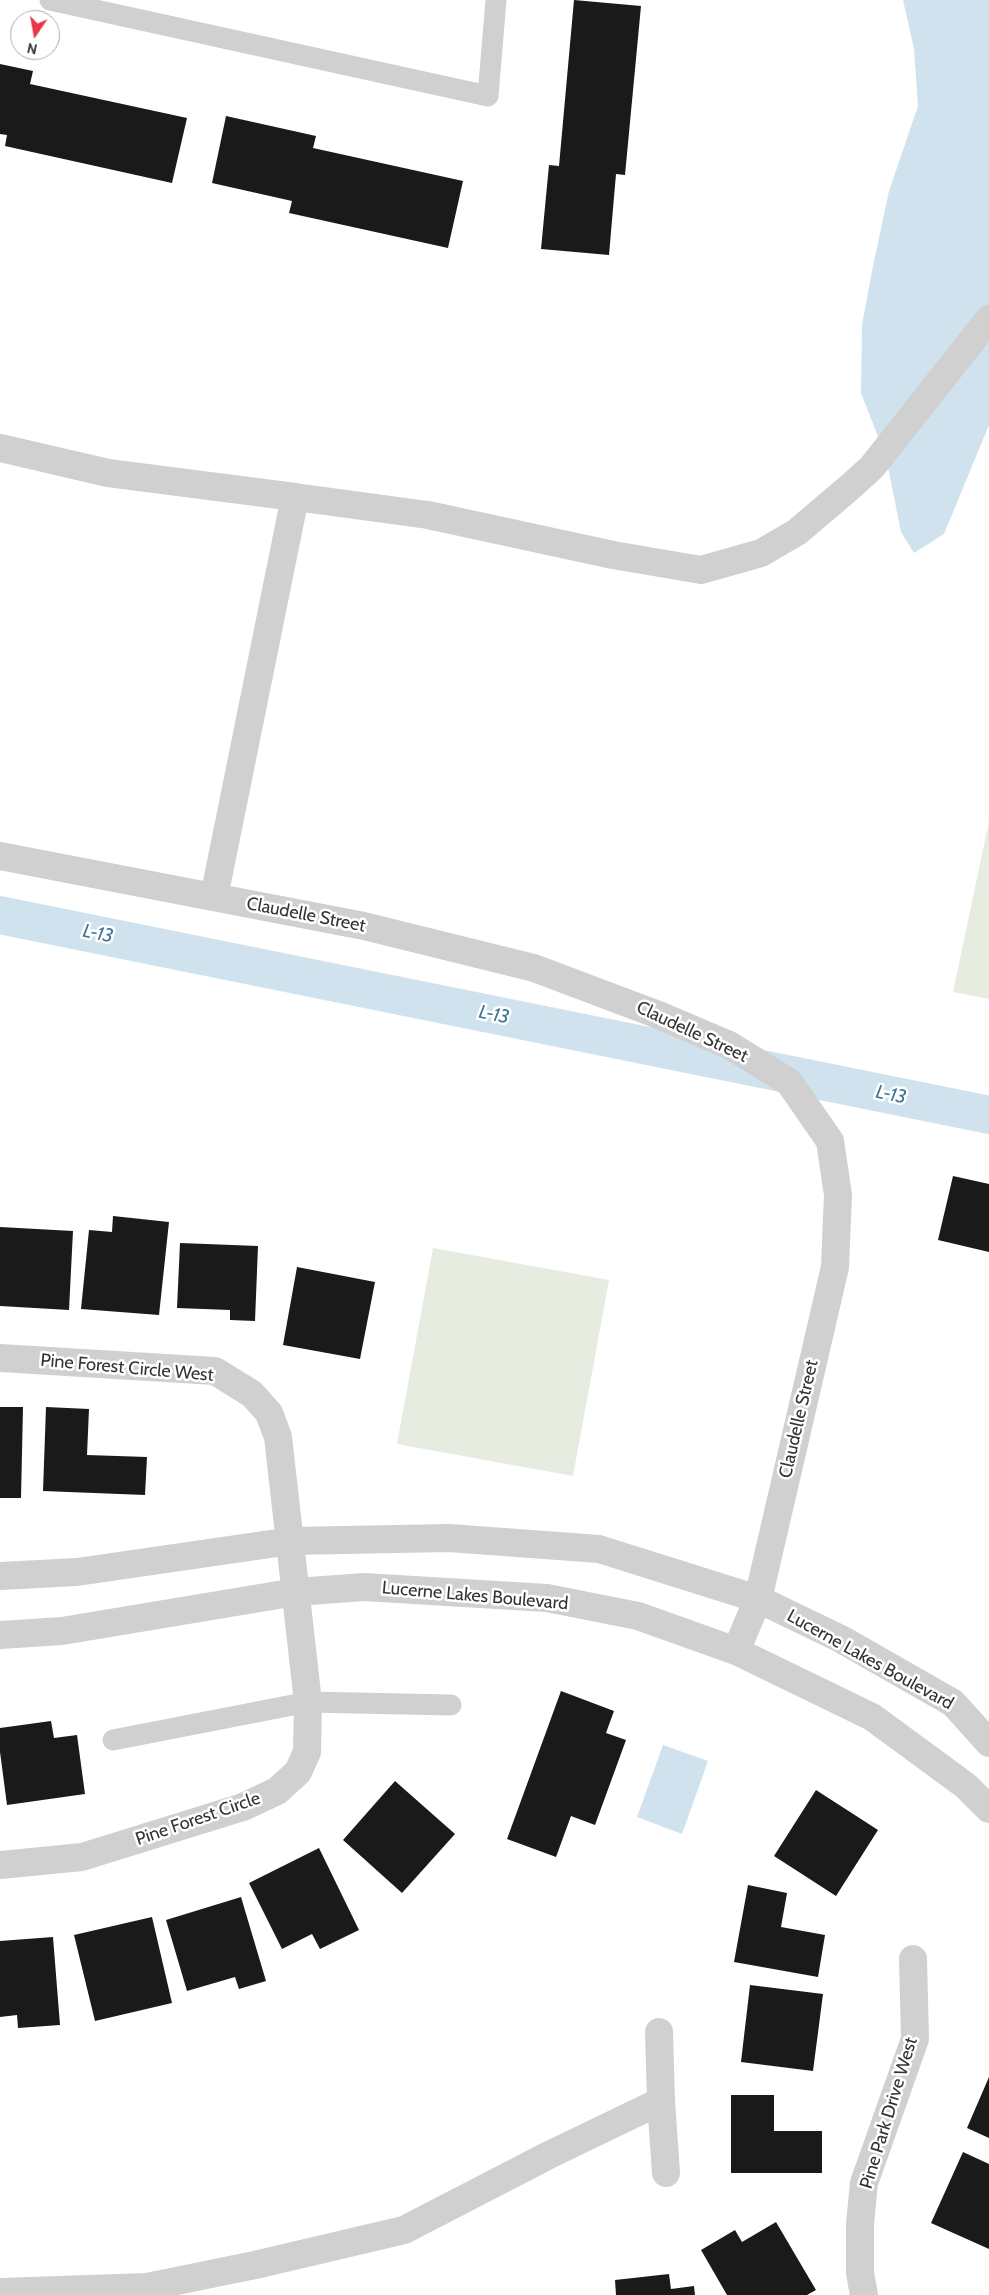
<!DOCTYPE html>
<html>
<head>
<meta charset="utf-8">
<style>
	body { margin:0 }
	#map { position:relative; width:989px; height:2295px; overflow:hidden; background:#fff; font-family:Cabin,sans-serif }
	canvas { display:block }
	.north { position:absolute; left:10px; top:10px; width:50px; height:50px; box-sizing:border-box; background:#fff; border:1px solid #adadad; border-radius:50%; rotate:192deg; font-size:14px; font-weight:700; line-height:20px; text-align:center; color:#333 }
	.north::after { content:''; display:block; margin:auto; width:18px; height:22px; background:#e63946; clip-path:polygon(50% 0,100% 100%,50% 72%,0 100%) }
</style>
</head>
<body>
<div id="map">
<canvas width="989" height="2295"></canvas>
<div class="north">N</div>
</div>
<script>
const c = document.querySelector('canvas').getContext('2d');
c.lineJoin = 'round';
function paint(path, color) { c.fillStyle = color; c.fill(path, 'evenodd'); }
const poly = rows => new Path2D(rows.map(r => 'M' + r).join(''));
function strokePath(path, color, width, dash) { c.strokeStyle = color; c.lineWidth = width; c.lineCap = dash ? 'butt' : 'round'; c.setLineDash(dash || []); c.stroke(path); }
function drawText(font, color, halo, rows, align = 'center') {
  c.font = font + ' Cabin,sans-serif'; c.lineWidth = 5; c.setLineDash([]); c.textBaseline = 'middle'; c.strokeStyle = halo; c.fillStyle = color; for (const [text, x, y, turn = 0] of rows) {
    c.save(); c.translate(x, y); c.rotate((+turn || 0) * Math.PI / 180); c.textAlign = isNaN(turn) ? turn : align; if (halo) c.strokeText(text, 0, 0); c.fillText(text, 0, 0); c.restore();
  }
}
paint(poly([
	[989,821,989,999,953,992],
	[433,1248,609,1280,573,1476,397,1444]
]), '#e6ecdf');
paint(poly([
	[903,0,989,0,989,425,944,534,914,553,901,532,886,457,861,393,862,325,872,271,889,191,918,106,914,49],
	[663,1745,708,1761,682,1834,637,1817]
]), '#cfe2ee');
strokePath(poly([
	[0,915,989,1115]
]), '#cfe2ee', 38);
paint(poly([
	[574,0,641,6,625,175,616,174,609,255,541,249,549,165,559,166],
	[0,64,33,71,30,84,187,118,172,183,5,146,7,135,0,134],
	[226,116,316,136,313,148,463,181,448,248,289,213,292,201,212,183],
	[953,1176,989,1184,989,1252,938,1240],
	[113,1216,169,1222,159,1315,81,1309,89,1230,112,1232],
	[0,1227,73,1231,69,1310,0,1306],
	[180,1243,258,1246,255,1321,230,1320,230,1310,177,1308],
	[297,1267,375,1282,360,1359,283,1345],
	[0,1407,23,1407,21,1498,0,1498],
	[46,1407,89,1409,87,1455,147,1457,145,1495,43,1491],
	[561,1691,614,1711,606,1733,626,1740,595,1825,571,1816,556,1857,507,1839],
	[51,1721,54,1738,77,1735,85,1794,7,1805,0,1752,0,1728],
	[395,1781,455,1834,402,1893,343,1840],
	[816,1790,878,1830,836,1896,774,1856],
	[319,1848,359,1930,320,1949,312,1934,282,1949,249,1883],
	[748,1885,787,1893,781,1927,825,1935,818,1977,734,1962],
	[241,1897,266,1981,239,1989,235,1977,187,1991,166,1920],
	[152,1917,172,2003,95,2021,74,1935],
	[53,1937,60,2025,18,2028,17,2015,0,2017,0,1941],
	[750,1985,823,1994,813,2071,741,2062],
	[989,2077,989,2138,967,2128],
	[731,2095,774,2095,774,2131,822,2131,822,2173,731,2173],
	[963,2152,989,2164,989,2249,931,2223],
	[776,2222,816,2290,807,2295,727,2295,701,2250,735,2230,742,2242],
	[669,2274,671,2289,694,2286,695,2295,616,2295,615,2280]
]), '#1a1a1a');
strokePath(poly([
	[50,0,488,96,496,0],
	[113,1740,308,1702,451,1705]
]), '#d0d0d0', 21);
strokePath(poly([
	[0,448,108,473,295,497],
	[0,856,364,926,534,968,656,1014,729,1045,789,1082,830,1141,838,1195,835,1267,758,1599,736,1651],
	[214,897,295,497,428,515,613,555,701,570,761,553,797,532,850,487,872,467,989,319],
	[0,1358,215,1371,252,1394,269,1413,278,1437,308,1702,307,1752,298,1772,277,1791,243,1807,82,1857,0,1865],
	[0,1576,77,1572,291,1541,449,1538,599,1549,758,1599,841,1639,953,1703,989,1743],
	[0,1635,62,1631,296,1592,364,1587,547,1598,638,1616,736,1651,872,1717,966,1786,989,1809],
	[661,2101,666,2173],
	[0,2292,147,2287,255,2265,404,2230,549,2155,661,2101,659,2032],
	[864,2295,860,2273,860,2224,864,2183,915,2039,913,1959]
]), '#d0d0d0', 28);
drawText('18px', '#333', '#fff', [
	["Claudelle Street",306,915,11],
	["Claudelle Street",692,1032,25],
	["Pine Forest Circle West",127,1368,5],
	["Claudelle Street",799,1419,-77],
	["Lucerne Lakes Boulevard",475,1596,5],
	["Lucerne Lakes Boulevard",870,1660,29],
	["Pine Forest Circle",198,1819,-19],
	["Pine Park Drive West",889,2113,-73]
]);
drawText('italic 19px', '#3f7597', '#fff', [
	["L-13",98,934,11],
	["L-13",494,1015,11],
	["L-13",891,1095,11]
]);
</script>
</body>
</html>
